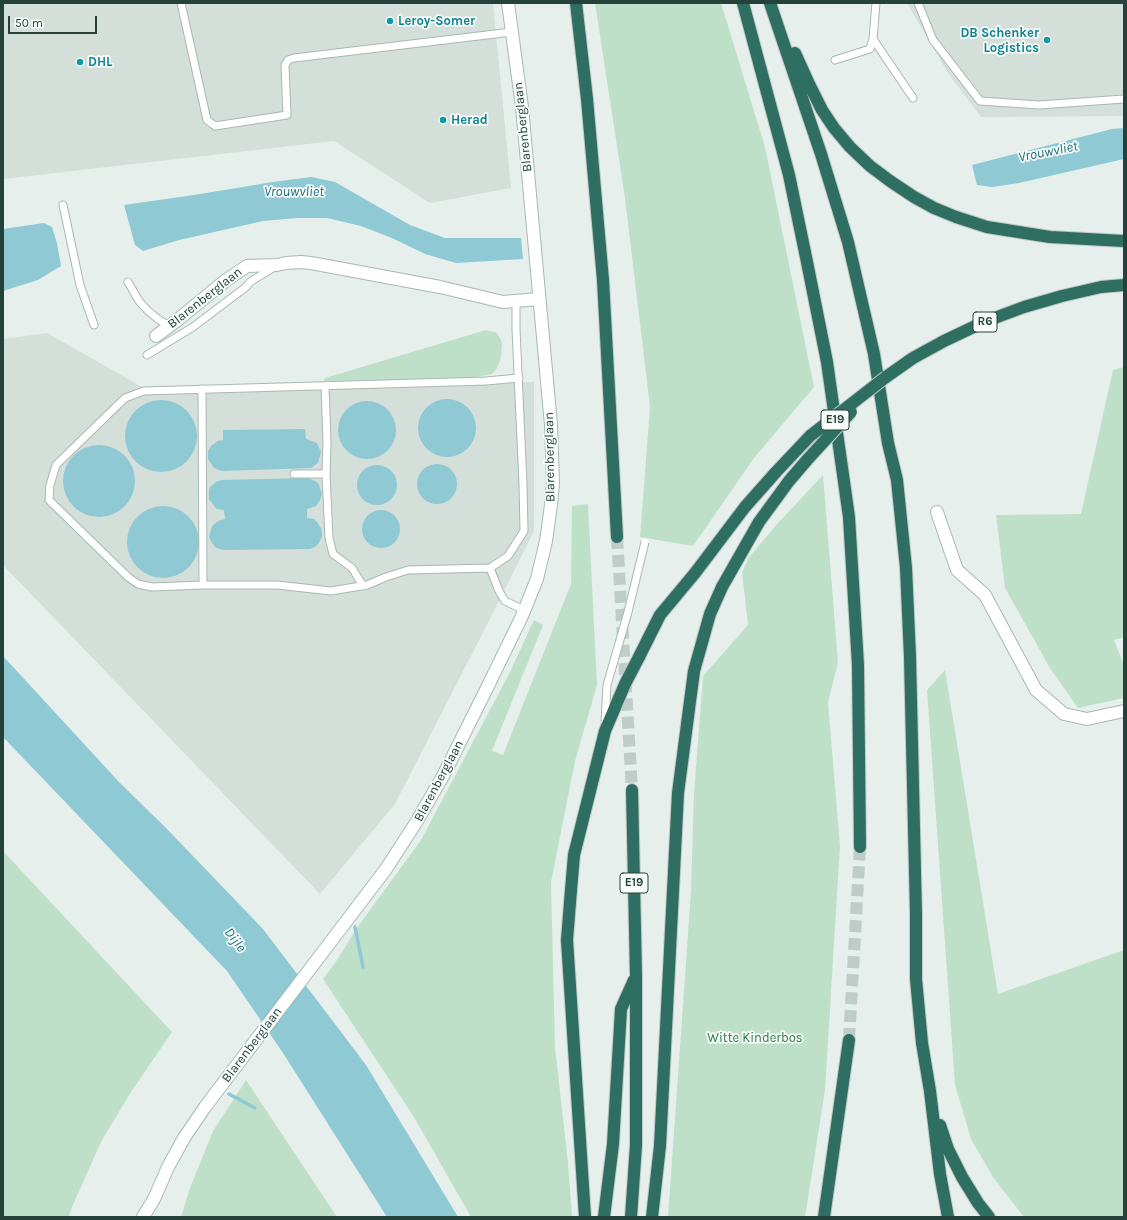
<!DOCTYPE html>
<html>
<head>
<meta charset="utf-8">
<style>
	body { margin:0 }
	#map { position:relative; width:1127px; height:1220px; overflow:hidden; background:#e6efeb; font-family:Karla,sans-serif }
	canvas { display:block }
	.frame { position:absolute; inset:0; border:4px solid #24423a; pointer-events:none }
	.scale { position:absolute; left:8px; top:16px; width:89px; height:18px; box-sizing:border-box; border:2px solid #24423a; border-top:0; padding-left:5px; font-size:12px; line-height:14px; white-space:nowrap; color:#24423a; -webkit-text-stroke:3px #f7fbf9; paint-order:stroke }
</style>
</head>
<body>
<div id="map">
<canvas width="1127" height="1220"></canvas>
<div class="frame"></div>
<div class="scale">50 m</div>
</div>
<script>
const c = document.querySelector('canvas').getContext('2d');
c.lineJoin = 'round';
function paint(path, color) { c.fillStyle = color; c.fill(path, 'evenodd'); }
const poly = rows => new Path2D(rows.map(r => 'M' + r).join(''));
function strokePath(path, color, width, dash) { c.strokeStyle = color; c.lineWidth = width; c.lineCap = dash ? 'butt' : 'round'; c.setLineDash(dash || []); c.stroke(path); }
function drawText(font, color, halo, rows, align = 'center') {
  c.font = font + ' Karla,sans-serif'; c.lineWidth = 3.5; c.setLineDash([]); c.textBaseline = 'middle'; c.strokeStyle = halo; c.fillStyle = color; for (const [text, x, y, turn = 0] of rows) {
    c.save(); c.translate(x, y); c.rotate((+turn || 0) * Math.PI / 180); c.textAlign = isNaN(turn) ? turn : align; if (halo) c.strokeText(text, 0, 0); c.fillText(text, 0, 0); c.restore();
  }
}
paint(poly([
	[3,3,493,3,511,188,430,203,334,141,3,179],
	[907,3,1124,3,1124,116,981,117,948,73],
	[47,333,142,387,534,382,534,531,497,605,395,804,320,894,3,565,3,339]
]), '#d4dfda');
paint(poly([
	[595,3,721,3,765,147,814,387,754,458,693,546,640,537,650,407,625,198],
	[486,330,497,333,502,342,501,358,497,368,492,374,476,377,461,379,324,381,325,378],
	[1124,367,1124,637,1114,640,1124,665,1124,698,1078,708,1050,668,1005,588,996,515,1081,514,1113,370],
	[823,475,838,662,828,702,840,846,825,1090,805,1217,668,1217,691,891,694,794,703,676,748,625,742,572,749,557,779,522],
	[588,504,597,685,575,761,551,882,555,1047,568,1163,572,1217,471,1217,414,1117,323,979,337,960,359,925,421,840,509,674,534,620,543,625,492,751,503,755,571,584,572,506],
	[945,670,998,994,1124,950,1124,1217,1024,1217,993,1177,971,1139,955,1085,927,690],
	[3,851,172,1032,131,1092,102,1140,71,1209,69,1217,3,1217],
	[246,1080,337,1217,181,1217,190,1188,213,1131]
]), '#bfe0c8');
paint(poly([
	[1124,128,1124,159,1019,183,992,187,977,185,972,165,1112,129],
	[311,177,335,182,410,225,445,238,521,238,523,259,456,263,425,254,392,238,361,226,327,218,297,218,263,221,179,240,143,251,135,245,124,205,194,195,273,182],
	[44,223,52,227,57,243,61,266,38,280,3,291,3,229],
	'418 428a29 29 0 1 1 58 0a29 29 0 1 1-58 0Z',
	'125 436a36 36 0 1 1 72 0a36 36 0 1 1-72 0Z',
	'338 430a29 29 0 1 1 58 0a29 29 0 1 1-58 0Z',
	[305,429,306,439,317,443,321,452,318,463,311,468,222,471,214,468,208,459,208,451,212,445,218,441,223,440,223,430],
	'63 481a36 36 0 1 1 72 0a36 36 0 1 1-72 0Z',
	'417 484a20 20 0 1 1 40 0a20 20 0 1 1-40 0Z',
	'357 485a20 20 0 1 1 40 0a20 20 0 1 1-40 0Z',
	[308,478,315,481,318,483,322,493,320,500,316,506,307,509,307,518,314,519,317,522,321,528,322,533,322,536,319,543,315,547,310,549,223,550,216,548,212,543,209,537,212,526,218,521,225,519,224,510,217,509,215,507,209,499,209,491,210,487,216,482,222,480],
	'127 542a36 36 0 1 1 72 0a36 36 0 1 1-72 0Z',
	'362 529a19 19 0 1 1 38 0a19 19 0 1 1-38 0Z',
	[3,656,119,782,166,828,263,929,366,1065,458,1217,387,1217,283,1053,227,971,3,737]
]), '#8ec9d4');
strokePath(poly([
	[355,927,363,967],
	[229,1094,255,1108]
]), '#8ec9d4', 3.5);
strokePath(poly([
	[617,537,632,790],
	[849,1040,860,847]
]), '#bfccc8', 12, [12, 6]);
const lane = poly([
	[181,3,207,120,215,126,287,115,285,65,288,60,294,58,512,32],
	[876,3,873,39,913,98],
	[918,3,933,40,980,101,1039,105,1124,99],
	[835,60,870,49,873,39],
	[63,205,80,285,94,325],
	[128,282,139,301,148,311,158,319,169,326],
	[147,355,193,327,246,287,250,282,276,266],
	[519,378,486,381,144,391,125,398,56,465,50,485,49,500,128,577,138,584,152,587,203,585,277,585,331,591,367,585,386,577,408,570,490,568,499,591,505,601,524,610],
	[325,386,327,442,326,474,329,538,333,554,352,568,363,586],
	[202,389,203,585],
	[294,474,326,474],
	[490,568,508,556,524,531,523,484,516,329,516,301]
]);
const street = poly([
	[156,336,175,322,225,281,247,266,277,265,286,263,301,262,311,263,440,287,503,302,539,299],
	[937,512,957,570,985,595,1036,690,1064,714,1087,719,1124,711]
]);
const secondary = poly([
	[143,1217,154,1199,168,1167,184,1138,205,1107,386,869,417,821,443,776,486,690,522,616,537,579,546,541,551,505,553,483,551,425,522,107,508,3]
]);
const highway = poly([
	[576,3,587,99,603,280,617,537],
	[743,3,789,175,807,262,827,362,849,517,858,665,860,847],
	[770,3,821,154,848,242,874,354,888,443,897,480,906,568,910,657,916,914,916,979,922,1043,930,1091,940,1174,948,1217],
	[795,53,809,84,822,110,834,128,850,147,870,166,890,181,914,197,934,208,956,217,987,227,1050,237,1124,241],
	[886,377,913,358,944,341,984,322,1024,307,1062,296,1101,287,1124,285],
	[639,657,660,615,695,573],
	[571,890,567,940,585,1217],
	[940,1125,948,1149,962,1177,978,1203,989,1217],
	[604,1217,613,1144,621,1009,634,980],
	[631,1217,636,1145,636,976,632,790],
	[652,1217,660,1146,678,793,694,671,710,614,722,587,759,522,789,481,807,460],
	[824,1217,849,1040]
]);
strokePath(lane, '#a8b8b2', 9);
strokePath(street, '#a8b8b2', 14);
strokePath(secondary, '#a4bbb3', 14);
strokePath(highway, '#c2cac8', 14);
strokePath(lane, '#fff', 7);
strokePath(street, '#fff', 12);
strokePath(secondary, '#fff', 12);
strokePath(highway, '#2f6f62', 12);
const laneBridge = poly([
	[605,722,607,685,628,612,645,542]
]);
const highwayBridge = poly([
	[807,460,851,412],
	[695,573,745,507,776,472,810,436,886,377],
	[571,890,574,855,605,731,625,684,639,657]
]);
strokePath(laneBridge, '#a8b8b2', 9, []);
strokePath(highwayBridge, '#c2cac8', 14, []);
strokePath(laneBridge, '#fff', 7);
strokePath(highwayBridge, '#2f6f62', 12);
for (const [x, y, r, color] of [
	[390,21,4,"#0f9aa8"],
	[1047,40,4,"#0f9aa8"],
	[80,62,4,"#0f9aa8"],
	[443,120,4,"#0f9aa8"]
]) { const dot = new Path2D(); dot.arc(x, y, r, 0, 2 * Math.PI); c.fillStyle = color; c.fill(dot); strokePath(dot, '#f7fbf9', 1.5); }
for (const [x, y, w] of [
	[985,322,24],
	[835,420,28],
	[634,883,28]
]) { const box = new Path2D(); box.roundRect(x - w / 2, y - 10, w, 20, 3); c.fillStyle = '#f7fbf9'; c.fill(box); strokePath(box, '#24423a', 1); }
drawText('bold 12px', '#24423a', null, [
	["R6",985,322],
	["E19",835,420],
	["E19",634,883]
]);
drawText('bold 13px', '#0d838f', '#f7fbf9', [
	["Leroy-Somer",398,21],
	["DB Schenker",1039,33,"right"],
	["Logistics",1039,48,"right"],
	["DHL",88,62],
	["Herad",451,120]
], 'left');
drawText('13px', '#24423a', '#f7fbf9', [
	["Blarenberglaan",523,127,-96],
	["Blarenberglaan",205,298,-38],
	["Blarenberglaan",550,457,-91],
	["Blarenberglaan",439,781,-62],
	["Blarenberglaan",252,1045,-53]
]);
drawText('13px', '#2d7a4b', '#f7fbf9', [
	["Witte Kinderbos",755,1038]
]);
drawText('italic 14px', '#1c6f80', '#f7fbf9', [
	["Vrouwvliet",1048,152,-11],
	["Vrouwvliet",294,192],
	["Dijle",235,940,53]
]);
</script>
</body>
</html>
